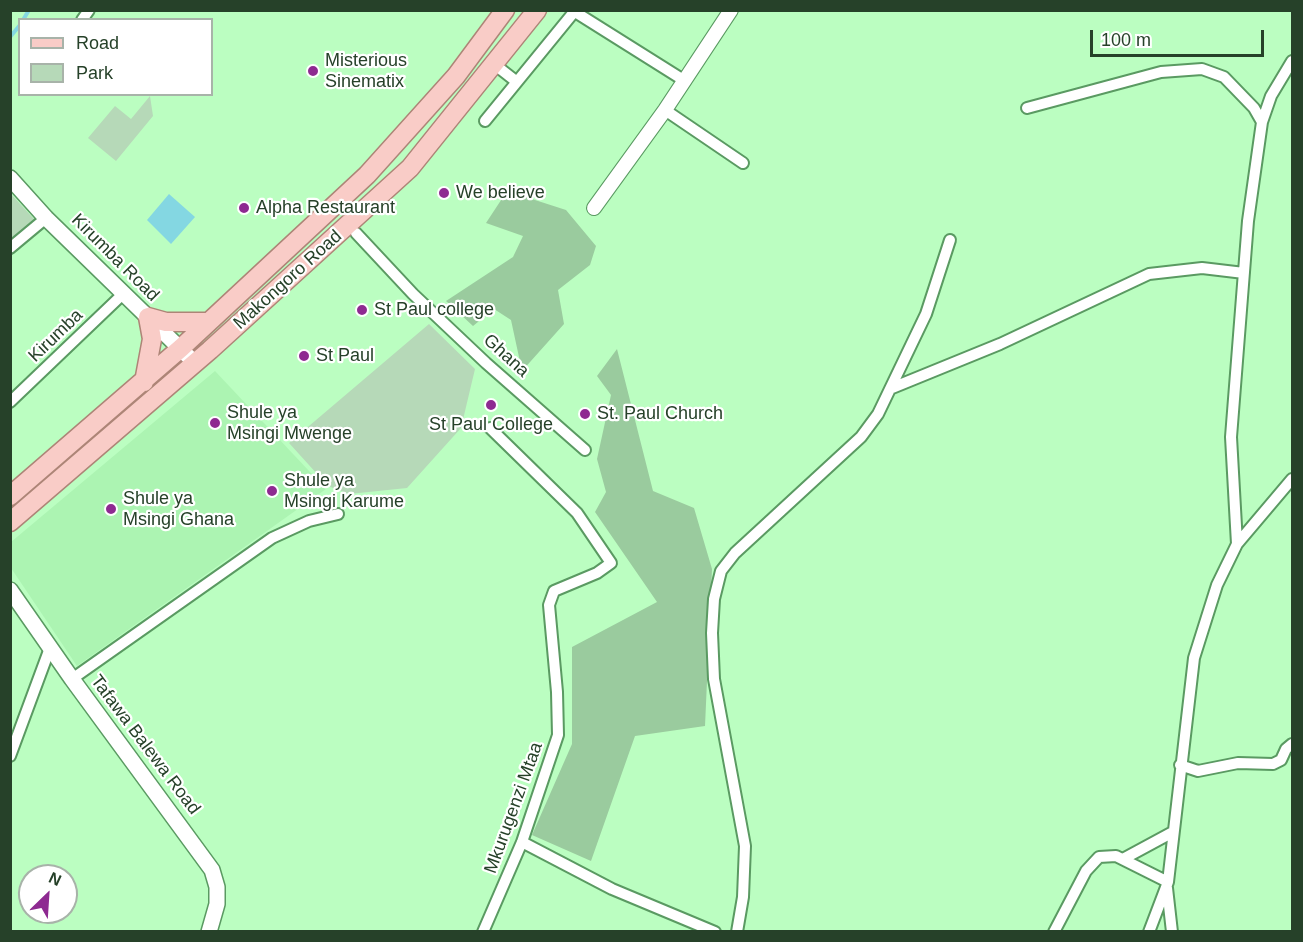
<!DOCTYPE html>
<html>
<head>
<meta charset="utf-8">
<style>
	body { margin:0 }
	#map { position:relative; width:1303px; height:942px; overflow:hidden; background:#bbfec1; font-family:Helvetica,sans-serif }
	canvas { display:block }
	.frame { position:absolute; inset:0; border:12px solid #264129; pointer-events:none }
	.legend { position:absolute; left:18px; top:18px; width:195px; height:78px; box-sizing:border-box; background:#fff; border:2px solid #a8b3a9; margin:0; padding:8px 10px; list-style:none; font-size:18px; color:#264129 }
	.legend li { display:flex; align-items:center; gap:12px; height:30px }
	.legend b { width:30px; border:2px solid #a8b3a9 }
	.north { position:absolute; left:18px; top:864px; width:60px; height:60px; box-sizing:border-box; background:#fff; border:2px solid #a8b3a9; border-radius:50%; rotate:25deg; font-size:16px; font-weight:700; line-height:24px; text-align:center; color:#264129 }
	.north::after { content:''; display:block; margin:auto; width:21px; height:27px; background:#8e2a91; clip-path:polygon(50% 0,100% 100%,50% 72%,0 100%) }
	.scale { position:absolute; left:1090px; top:30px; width:174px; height:27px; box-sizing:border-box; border:3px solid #264129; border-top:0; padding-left:8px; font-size:18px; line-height:21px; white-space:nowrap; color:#264129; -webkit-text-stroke:4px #fff; paint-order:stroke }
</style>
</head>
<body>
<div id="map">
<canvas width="1303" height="942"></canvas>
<div class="frame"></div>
<ul class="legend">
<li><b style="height:8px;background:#f9ccc7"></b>Road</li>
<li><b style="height:16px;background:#b6d9b8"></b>Park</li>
</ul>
<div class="north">N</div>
<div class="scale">100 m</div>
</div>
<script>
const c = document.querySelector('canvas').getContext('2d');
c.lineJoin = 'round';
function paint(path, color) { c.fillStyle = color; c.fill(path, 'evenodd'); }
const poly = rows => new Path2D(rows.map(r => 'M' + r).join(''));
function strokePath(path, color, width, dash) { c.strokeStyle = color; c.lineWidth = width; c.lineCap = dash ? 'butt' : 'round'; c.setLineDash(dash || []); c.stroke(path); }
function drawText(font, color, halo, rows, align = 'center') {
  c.font = font + ' Helvetica,sans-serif'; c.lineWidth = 4.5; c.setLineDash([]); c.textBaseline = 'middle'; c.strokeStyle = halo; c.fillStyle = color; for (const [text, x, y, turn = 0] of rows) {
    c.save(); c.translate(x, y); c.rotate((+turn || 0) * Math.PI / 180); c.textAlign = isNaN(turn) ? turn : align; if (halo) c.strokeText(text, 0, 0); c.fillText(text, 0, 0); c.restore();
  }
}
paint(poly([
	[215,371,326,489,77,666,11,568,11,542]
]), '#acf4b2');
paint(poly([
	[150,96,153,116,116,161,88,138,115,106,131,119],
	[11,194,34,219,11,239],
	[429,324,475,369,461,428,407,488,349,494,328,486,289,443]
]), '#b6d9b8');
paint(poly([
	[507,191,566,210,596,246,590,265,558,290,564,324,522,371,511,320,494,309,473,326,446,301,513,257,523,236,486,223],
	[617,349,653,491,694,508,712,569,705,726,635,736,591,861,532,835,572,744,572,647,657,602,595,512,606,492,597,459,611,395,597,376]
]), '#9acb9e');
paint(poly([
	[169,194,195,217,171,244,147,220]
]), '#84d7e2');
strokePath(poly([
	[23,20,29,10],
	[10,37,20,25]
]), '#84d7e2', 4);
const minor = poly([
	[572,10,685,81],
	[82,20,89,10],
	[494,64,517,82],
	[1027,108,1161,72,1202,69,1224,77,1254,108,1262,122],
	[665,110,743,163],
	[485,121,574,12],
	[356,233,413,294,486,363,585,450],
	[10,248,46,218],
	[892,388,1000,344,1149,274,1202,268,1244,273],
	[10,402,124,293],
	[1237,544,1292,479],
	[72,679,272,538,309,521,338,514],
	[10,756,50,648],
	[1180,765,1198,771,1238,763,1273,764,1281,760,1286,749,1292,744],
	[522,842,612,889,715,932],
	[1123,859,1173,832],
	[1167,888,1172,932],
	[483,932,522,842,558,735,557,692,549,605,554,591,597,573,611,563,577,513,490,428],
	[737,932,743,897,745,846,714,679,712,633,714,599,721,571,735,553,861,437,878,414,926,314,950,240],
	[1054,932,1086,871,1099,857,1116,856,1168,882],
	[1149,932,1168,882,1194,658,1217,585,1237,544,1231,437,1248,221,1262,122,1271,96,1292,61]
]);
const tertiary = poly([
	[594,208,665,110,731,10]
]);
const secondary = poly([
	[10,178,46,218,195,363],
	[10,590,72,679,212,870,217,887,217,904,209,932]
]);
const primary = poly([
	[144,382,152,339,148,317,166,322,209,322],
	[10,496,181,348,367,175,456,76,505,10],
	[10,522,210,350,410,168,537,10]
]);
strokePath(minor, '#5a9a62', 14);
strokePath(tertiary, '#5a9a62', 16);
strokePath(secondary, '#5a9a62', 18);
strokePath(primary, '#ad8577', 21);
strokePath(minor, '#fff', 10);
strokePath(tertiary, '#fff', 14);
strokePath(secondary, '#fff', 15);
strokePath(primary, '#f9ccc7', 18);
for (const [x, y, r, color] of [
	[313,71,6,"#8e2a91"],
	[444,193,6,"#8e2a91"],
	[244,208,6,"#8e2a91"],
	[362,310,6,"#8e2a91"],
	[304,356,6,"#8e2a91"],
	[491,405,6,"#8e2a91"],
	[585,414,6,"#8e2a91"],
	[215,423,6,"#8e2a91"],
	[272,491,6,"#8e2a91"],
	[111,509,6,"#8e2a91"]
]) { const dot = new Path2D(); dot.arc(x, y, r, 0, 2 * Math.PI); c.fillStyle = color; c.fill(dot); strokePath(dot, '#fff', 2); }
drawText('18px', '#264129', '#fff', [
	["Misterious",325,61],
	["Sinematix",325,82],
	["We believe",456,193],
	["Alpha Restaurant",256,208],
	["St Paul college",374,310],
	["St Paul",316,356],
	["Shule ya",227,413],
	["Msingi Mwenge",227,434],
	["St. Paul Church",597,414],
	["St Paul College",491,425,"center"],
	["Shule ya",284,481],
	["Msingi Karume",284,502],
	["Shule ya",123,499],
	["Msingi Ghana",123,520]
], 'left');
drawText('18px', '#264129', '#fff', [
	["Kirumba Road",115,258,45],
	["Makongoro Road",288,280,-42],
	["Kirumba",56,336,-44],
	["Ghana",506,356,42],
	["Tafawa Balewa Road",145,745,53],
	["Mkurugenzi Mtaa",514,808,-70]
]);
</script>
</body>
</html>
